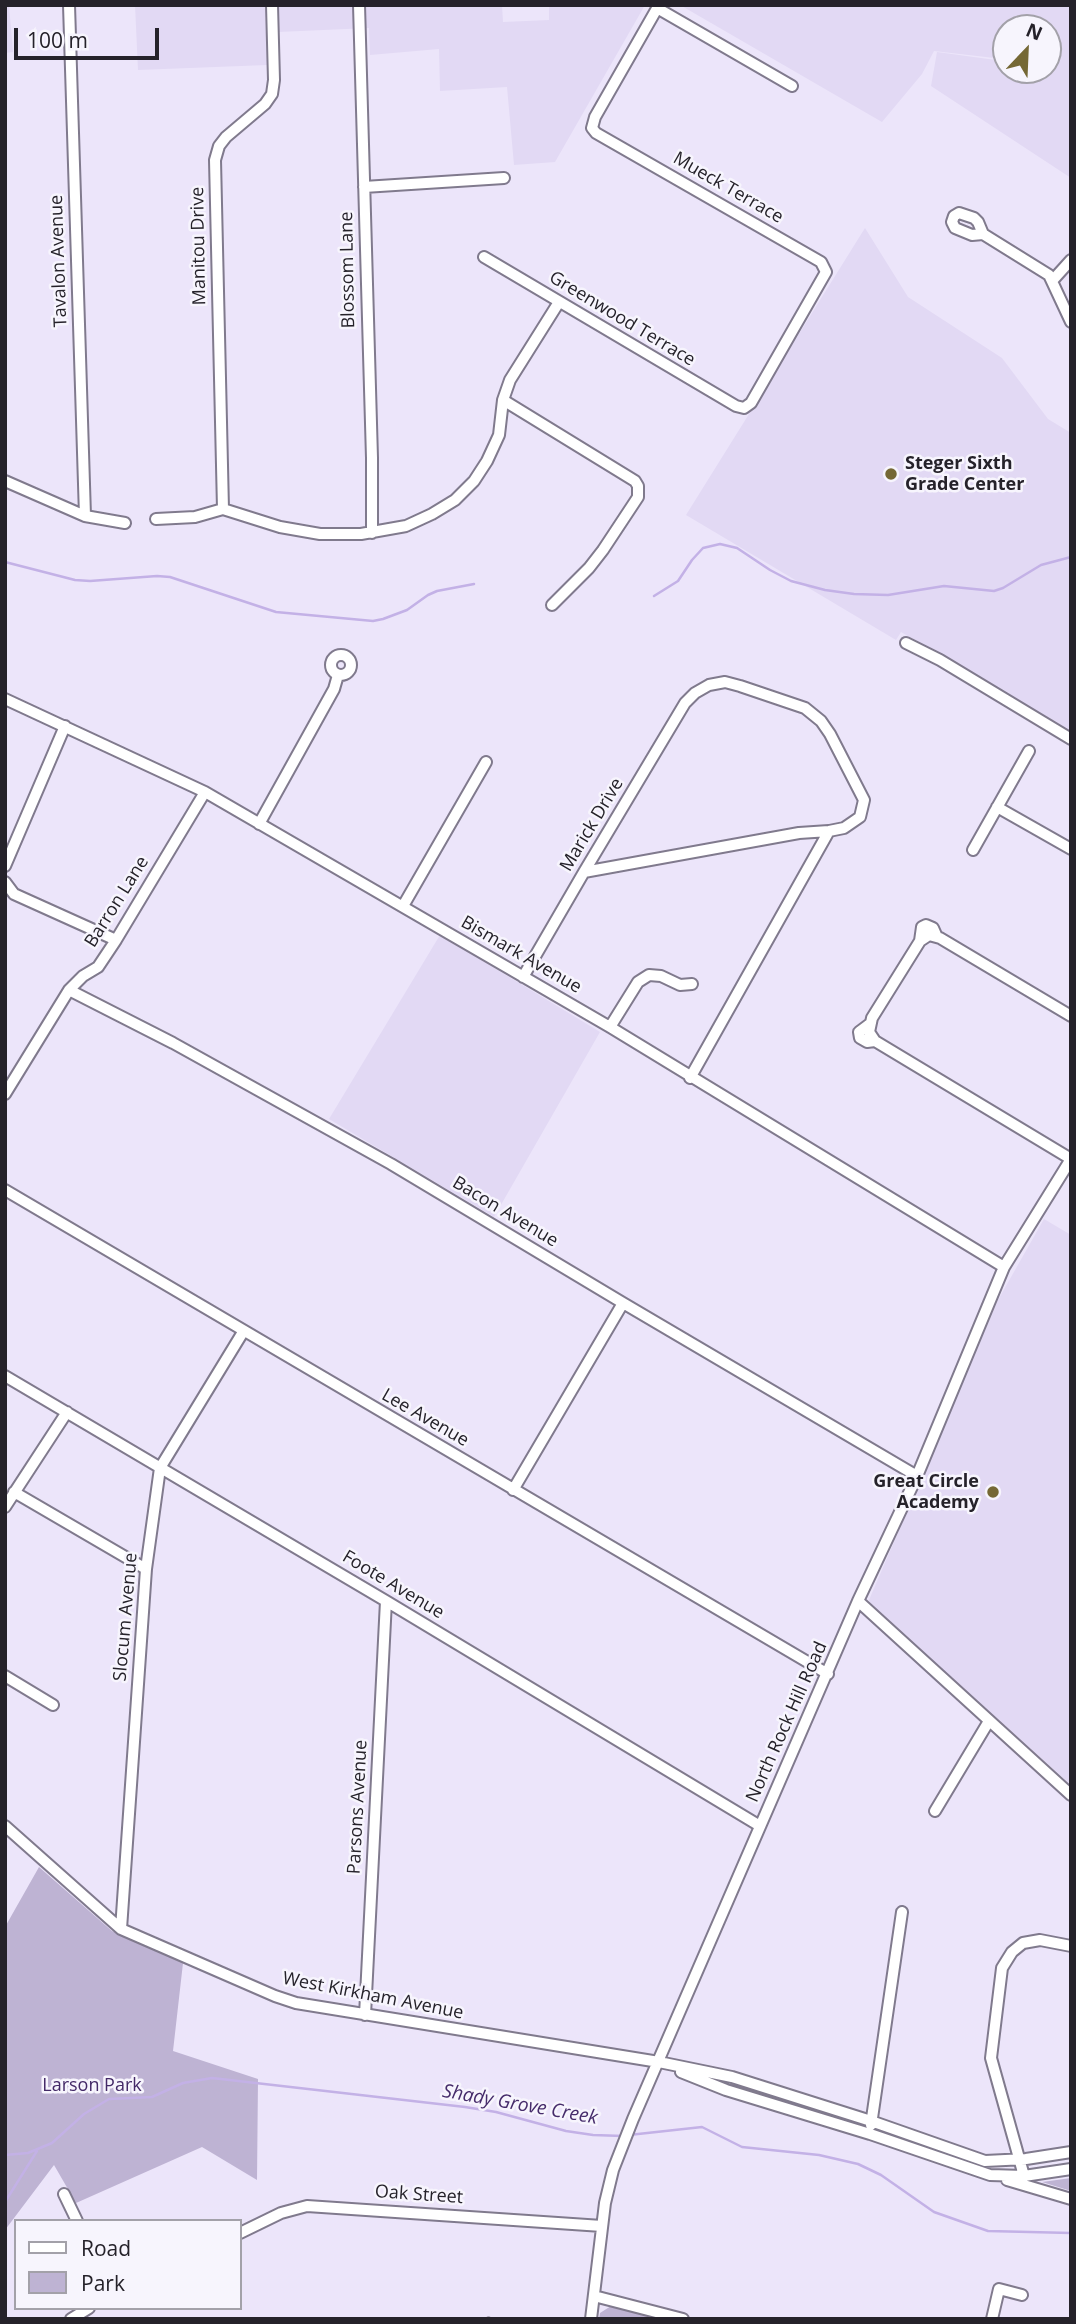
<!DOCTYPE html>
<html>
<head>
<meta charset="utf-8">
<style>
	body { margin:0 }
	#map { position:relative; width:1076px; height:2324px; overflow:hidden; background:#ece5fa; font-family:"Open Sans",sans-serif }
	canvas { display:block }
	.frame { position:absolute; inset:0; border:7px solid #25222a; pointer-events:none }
	.legend { position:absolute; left:14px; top:2219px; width:228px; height:91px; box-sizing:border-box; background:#f7f5fd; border:2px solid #a3a1a9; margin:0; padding:9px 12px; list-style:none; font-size:21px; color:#25222a }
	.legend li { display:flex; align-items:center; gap:14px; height:35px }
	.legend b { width:35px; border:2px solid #a3a1a9 }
	.north { position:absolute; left:992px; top:14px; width:70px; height:70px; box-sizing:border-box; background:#f7f5fd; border:2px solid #a3a1a9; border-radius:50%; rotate:23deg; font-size:19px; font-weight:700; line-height:28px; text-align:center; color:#25222a }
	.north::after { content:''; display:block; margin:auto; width:24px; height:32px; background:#756835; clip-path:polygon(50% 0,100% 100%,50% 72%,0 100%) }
	.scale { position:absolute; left:14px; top:28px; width:145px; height:32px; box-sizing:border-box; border:4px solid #25222a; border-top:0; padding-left:9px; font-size:21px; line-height:24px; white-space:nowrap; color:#25222a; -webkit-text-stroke:5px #f7f5fd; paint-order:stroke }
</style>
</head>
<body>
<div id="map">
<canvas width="1076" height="2324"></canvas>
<div class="frame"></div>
<ul class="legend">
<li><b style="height:9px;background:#fff"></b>Road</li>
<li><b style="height:19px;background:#beb3d3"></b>Park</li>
</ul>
<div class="north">N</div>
<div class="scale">100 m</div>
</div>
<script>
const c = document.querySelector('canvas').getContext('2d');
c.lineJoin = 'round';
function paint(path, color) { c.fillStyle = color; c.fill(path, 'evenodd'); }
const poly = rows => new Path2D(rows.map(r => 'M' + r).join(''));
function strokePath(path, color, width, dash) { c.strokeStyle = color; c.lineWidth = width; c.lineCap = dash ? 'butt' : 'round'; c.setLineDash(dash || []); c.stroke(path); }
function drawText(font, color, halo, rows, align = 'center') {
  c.font = font + ' "Open Sans",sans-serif'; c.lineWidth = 5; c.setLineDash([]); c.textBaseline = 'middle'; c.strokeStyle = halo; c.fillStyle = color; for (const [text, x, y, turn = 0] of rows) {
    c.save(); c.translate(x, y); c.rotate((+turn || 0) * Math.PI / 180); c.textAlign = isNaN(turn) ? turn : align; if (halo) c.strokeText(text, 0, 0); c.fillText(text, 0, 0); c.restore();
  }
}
paint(poly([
	[5,5,9,5,13,52,5,53],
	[135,5,265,5,267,65,138,70],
	[277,5,502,5,503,22,549,20,549,5,645,5,555,162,514,165,507,87,440,91,439,49,370,55,369,28,278,32],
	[680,5,1071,7,1071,178,931,86,937,52,1003,61,1003,59,934,51,922,74,882,122],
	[1007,28,1048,28,1048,70,1006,70,1005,39],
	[865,228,908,297,1002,358,1048,419,1071,433,1071,731,901,632,896,640,686,515],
	[440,935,600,1032,494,1217,329,1119],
	[1044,1219,1071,1235,1071,1785,871,1605,869,1600,998,1300]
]), '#e2d9f4');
paint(poly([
	[39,1867,112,1931,183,1963,173,2051,258,2079,257,2180,202,2147,76,2203,54,2165,5,2230,5,1927],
	[1071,2178,1071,2191,1042,2182],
	[611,2306,660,2319,599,2319,600,2313]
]), '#beb3d3');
strokePath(poly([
	[5,562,75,580,90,581,157,576,170,577,276,612,373,621,383,619,407,610,428,595,437,591,474,584],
	[654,596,678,581,692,560,703,548,720,544,737,548,770,570,791,581,825,590,854,594,888,595,944,586,994,591,1003,588,1041,565,1071,557],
	[629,2135,702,2127,742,2147,819,2155,858,2164,881,2175,934,2212,988,2231,1071,2233],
	[5,2155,28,2153,52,2143,84,2114,109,2099,152,2097,183,2083,212,2078,465,2107,496,2112,566,2131,593,2135,623,2136],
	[5,2202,37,2151]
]), '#c3b1e6', 2.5);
const minor = poly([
	[69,5,85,516],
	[359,5,372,458,372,533],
	[657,8,792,86],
	[364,187,504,178],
	[983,234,978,222,974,218,959,213,954,216,952,222,955,228,972,235,983,234,1049,275,1071,322],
	[484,257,736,406,744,408,751,403,826,272,821,262,596,133,592,128,595,117,659,5],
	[1052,281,1071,260],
	[503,400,635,481,638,486,638,497,603,550,589,568,552,605],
	[5,481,85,516,125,523],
	[223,509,215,160,219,146,226,137,265,104,272,94,274,80,272,5],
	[156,519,195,517,223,509,280,527,320,534,361,534,406,526,432,514,455,500,474,481,487,461,499,435,503,400,510,380,559,302],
	[906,643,940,660,1071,739],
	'331 665a10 10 0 1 1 20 0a10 10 0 1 1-20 0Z',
	[5,699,205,792,610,1027,1004,1267],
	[997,807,1071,849],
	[259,824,334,689,338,675],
	[973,850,1029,751],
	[5,866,65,726],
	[5,882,14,894,116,940],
	[403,906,486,762],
	[920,941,922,927,926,925,933,928,937,937],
	[523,977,584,872,685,703,695,693,709,685,725,682,740,686,805,708,821,721,830,734,864,800,860,817,844,828,829,831,799,833,584,872],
	[69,990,173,1043,391,1164,623,1303,917,1476],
	[871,1023,859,1032,860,1038,867,1042,875,1041],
	[610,1027,638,982,649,975,661,976,680,985,692,984],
	[690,1078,829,831],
	[5,1094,69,990,83,976,98,967,116,940,205,792],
	[5,1190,828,1674],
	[5,1376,386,1601,760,1826],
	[513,1490,623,1303],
	[14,1492,146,1569],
	[5,1507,67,1412],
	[858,1601,1071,1795],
	[5,1676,53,1705],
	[935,1811,989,1721],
	[5,1826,121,1929,275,1996,296,2003,659,2062,732,2077,871,2121,985,2161,1026,2159,1071,2152],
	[121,1929,146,1569,160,1468,243,1332],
	[365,2015,386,1601],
	[681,2072,726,2090,870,2134,990,2175,1024,2176,1071,2169],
	[871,2125,902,1912],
	[1024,2176,991,2058,1002,1968,1012,1952,1023,1943,1040,1940,1071,1946],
	[1007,2180,1071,2199],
	[64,2194,77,2221],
	[240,2233,281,2213,307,2206,602,2226],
	[594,2296,683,2319],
	[71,2319,89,2308],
	[591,2319,605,2203,613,2170,633,2119,858,1601,917,1476,1004,1267,1071,1159,875,1041,869,1032,872,1018,920,941,929,935,940,938,1071,1016],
	[992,2319,999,2289,1022,2295]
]);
strokePath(minor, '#807a8d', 14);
strokePath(minor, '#fff', 10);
const rail = poly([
	[488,2319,489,2319]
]);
strokePath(rail, '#76717e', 5);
strokePath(rail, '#f7f5fd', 2.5, [8]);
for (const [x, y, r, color] of [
	[891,474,7,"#756835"],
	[993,1492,7,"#756835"]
]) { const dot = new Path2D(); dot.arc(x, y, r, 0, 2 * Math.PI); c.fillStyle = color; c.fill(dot); strokePath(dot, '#f7f5fd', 2.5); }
drawText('18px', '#25222a', '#f7f5fd', [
	["Mueck Terrace",728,188,30],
	["Manitou Drive",199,246,-91],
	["Tavalon Avenue",59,261,-92],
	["Blossom Lane",348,270,-91],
	["Greenwood Terrace",622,319,31],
	["Marick Drive",592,825,-59],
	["Barron Lane",117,902,-58],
	["Bismark Avenue",521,955,30],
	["Bacon Avenue",505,1212,31],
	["Lee Avenue",425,1418,30],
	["Foote Avenue",393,1585,31],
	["Slocum Avenue",126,1617,-85],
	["North Rock Hill Road",787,1722,-66],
	["Parsons Avenue",358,1807,-87],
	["West Kirkham Avenue",373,1996,11],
	["Oak Street",419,2195,4]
]);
drawText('bold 18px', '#25222a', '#f7f5fd', [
	["Steger Sixth",905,464],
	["Grade Center",905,485],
	["Great Circle",979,1482,"right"],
	["Academy",979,1503,"right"]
], 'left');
drawText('18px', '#432967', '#f7f5fd', [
	["Larson Park",92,2086]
]);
drawText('italic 19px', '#462c6b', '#f7f5fd', [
	["Shady Grove Creek",520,2105,10]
]);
</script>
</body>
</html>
